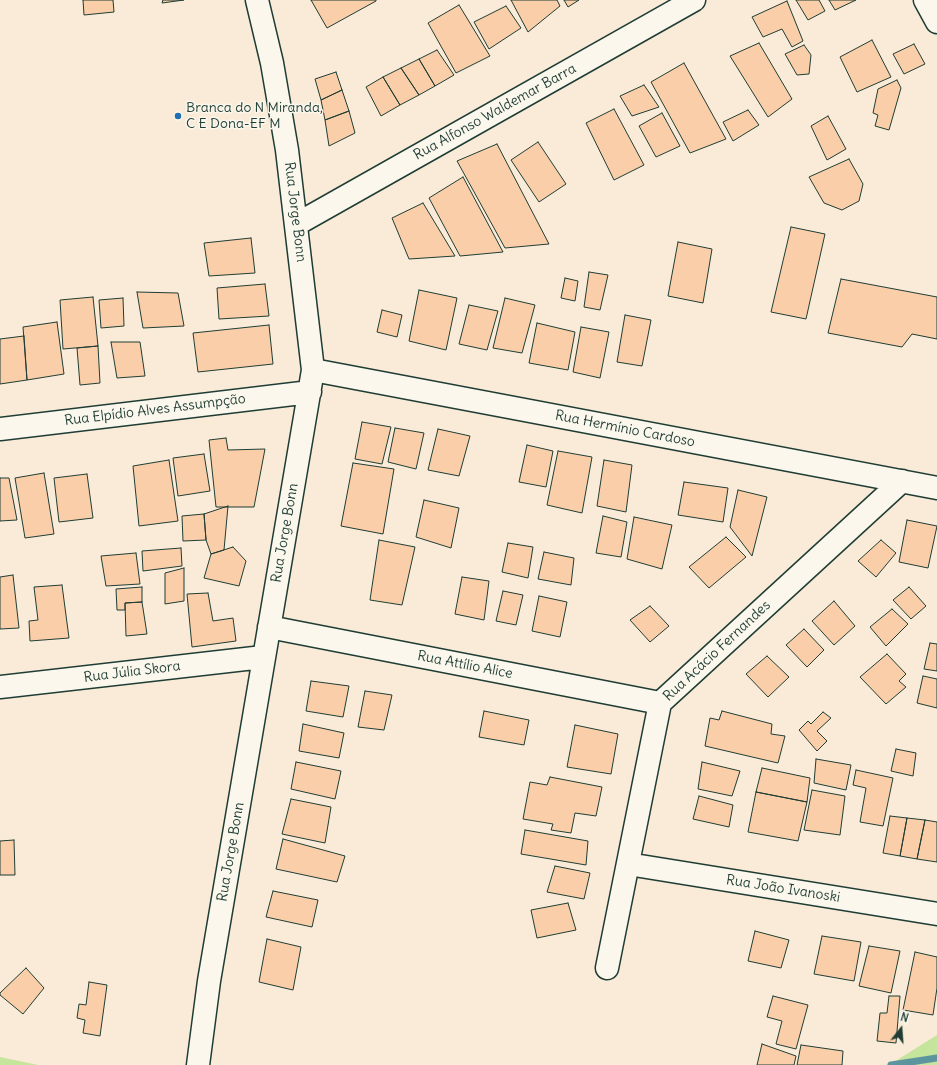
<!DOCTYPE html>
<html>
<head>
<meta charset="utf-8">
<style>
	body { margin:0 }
	#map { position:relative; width:937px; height:1065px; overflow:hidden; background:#faebd8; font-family:Delius,sans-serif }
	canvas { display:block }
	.north { position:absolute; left:881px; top:1009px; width:40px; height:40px; -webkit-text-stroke:3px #fbf7ec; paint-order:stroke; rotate:17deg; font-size:11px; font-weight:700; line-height:16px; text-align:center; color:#1f3d34 }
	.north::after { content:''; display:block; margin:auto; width:14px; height:18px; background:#1f3d34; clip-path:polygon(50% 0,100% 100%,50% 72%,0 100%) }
</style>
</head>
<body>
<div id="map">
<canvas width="937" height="1065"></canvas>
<div class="north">N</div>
</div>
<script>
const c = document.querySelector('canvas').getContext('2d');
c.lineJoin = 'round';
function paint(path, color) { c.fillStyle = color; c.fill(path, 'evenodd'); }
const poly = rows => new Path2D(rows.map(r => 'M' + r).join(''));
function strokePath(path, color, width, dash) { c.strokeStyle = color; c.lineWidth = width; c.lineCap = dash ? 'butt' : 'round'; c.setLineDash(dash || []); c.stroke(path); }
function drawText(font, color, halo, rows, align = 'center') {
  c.font = font + ' Delius,sans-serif'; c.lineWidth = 3; c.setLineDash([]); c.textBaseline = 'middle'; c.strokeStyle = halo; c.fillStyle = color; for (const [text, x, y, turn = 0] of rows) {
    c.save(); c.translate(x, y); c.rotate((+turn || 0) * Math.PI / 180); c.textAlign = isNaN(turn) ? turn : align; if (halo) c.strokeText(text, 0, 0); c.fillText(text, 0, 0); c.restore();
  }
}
paint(poly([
	[937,1035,937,1065,886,1065,894,1062],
	[0,1057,38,1065,0,1065]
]), '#c5e49c');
strokePath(poly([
	[891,1065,937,1058]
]), '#5d959f', 7);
const building = poly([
	[83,0,113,0,114,12,84,15,83,0],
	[163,0,184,0,162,3,163,0],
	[311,0,376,0,376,1,327,28,311,0],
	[511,0,557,0,560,6,528,32,511,0],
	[564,0,579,0,568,7,564,0],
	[796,0,819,0,825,11,808,20,796,0],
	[829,0,856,0,835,10,829,0],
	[787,1,803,41,792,47,782,29,763,37,752,17,787,1],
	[459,5,490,56,456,73,428,23,459,5],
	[506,6,521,28,489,49,474,22,506,6],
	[872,40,891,77,857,92,840,57,872,40],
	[759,43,792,99,768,117,730,56,759,43],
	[914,44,925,64,904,74,893,54,914,44],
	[804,45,811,55,809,74,797,75,785,54,804,45],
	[437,50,454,75,435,86,419,59,437,50],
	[419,59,435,86,419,95,401,68,419,59],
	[684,63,726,139,690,153,651,82,684,63],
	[401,68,419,95,400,105,383,77,401,68],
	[336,72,342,90,321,100,315,79,336,72],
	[383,77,400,105,381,116,366,87,383,77],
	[897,80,901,88,889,130,875,126,878,115,873,113,878,89,897,80],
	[644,85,659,107,632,116,620,96,644,85],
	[342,90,349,111,325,120,321,100,342,90],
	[614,109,644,165,614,180,586,123,614,109],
	[748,110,759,125,733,141,723,122,748,110],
	[349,111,355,133,329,146,325,120,349,111],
	[662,113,680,146,656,157,639,126,662,113],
	[828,116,846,149,827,160,811,126,828,116],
	[538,142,566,184,539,202,511,160,538,142],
	[497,144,549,244,505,248,457,161,497,144],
	[849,159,863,184,859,201,842,210,824,203,809,177,849,159],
	[463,177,503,252,460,256,429,198,463,177],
	[423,203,455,256,409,259,392,218,423,203],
	[791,227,825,234,806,319,771,312,791,227],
	[251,238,255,273,209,276,204,243,251,238],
	[678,242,712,249,703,303,668,296,678,242],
	[589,272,608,275,600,310,584,307,589,272],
	[565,278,578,281,575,301,561,298,565,278],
	[841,279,937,297,937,339,912,334,902,347,828,333,841,279],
	[265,284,269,316,219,319,217,288,265,284],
	[419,290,457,298,446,350,409,341,419,290],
	[137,292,178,293,184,326,143,328,137,292],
	[93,297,98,346,63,349,60,300,93,297],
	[123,298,124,326,101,328,99,300,123,298],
	[505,298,535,305,522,353,493,348,505,298],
	[469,305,498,311,487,350,459,344,469,305],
	[382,310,402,315,397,337,377,332,382,310],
	[625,315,651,320,642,366,617,362,625,315],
	[57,322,64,374,27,380,23,327,57,322],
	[537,323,575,332,568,370,529,363,537,323],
	[269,325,273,364,198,372,193,333,269,325],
	[581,327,609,332,600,378,573,372,581,327],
	[24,336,27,380,0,384,0,339,24,336],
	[111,342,140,342,145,376,117,378,111,342],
	[98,346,100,383,80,385,77,348,98,346],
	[362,422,391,427,382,464,355,459,362,422],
	[395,428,424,433,416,469,388,462,395,428],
	[438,429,470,436,459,476,428,470,438,429],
	[226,438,228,450,265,449,254,507,216,507,209,440,226,438],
	[527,445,553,451,546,487,519,482,527,445],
	[558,451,592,457,582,513,547,505,558,451],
	[204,454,210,491,178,496,173,458,204,454],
	[169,460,178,521,139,526,133,466,169,460],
	[604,460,632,465,626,512,597,506,604,460],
	[353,463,394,469,383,534,341,526,353,463],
	[44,473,54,534,25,538,15,478,44,473],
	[87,474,93,518,59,522,54,478,87,474],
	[0,478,9,478,17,520,0,521,0,478],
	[684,482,728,488,723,522,678,515,684,482],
	[738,490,767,497,752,556,730,527,738,490],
	[424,500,459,508,451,548,416,537,424,500],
	[228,506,224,550,211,554,206,540,204,514,228,506],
	[204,514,206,540,183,541,182,516,204,514],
	[603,516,627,522,621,557,596,553,603,516],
	[634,517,672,525,662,569,627,559,634,517],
	[907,520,937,526,928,568,899,562,907,520],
	[726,537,746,557,709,588,689,567,726,537],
	[379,540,415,547,402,605,370,600,379,540],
	[881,540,896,553,876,577,858,561,881,540],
	[508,543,533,547,528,578,502,572,508,543],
	[233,547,246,561,239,586,204,578,211,554,233,547],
	[181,548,182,566,143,571,142,551,181,548],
	[544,552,574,558,571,585,538,579,544,552],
	[136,553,140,584,106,586,101,556,136,553],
	[184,568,184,601,165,604,165,573,184,568],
	[13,575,19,628,0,629,0,577,13,575],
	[462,577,489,581,484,620,455,614,462,577],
	[62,585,69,638,30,641,29,621,38,620,34,587,62,585],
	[142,587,142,602,125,603,125,610,117,610,116,589,142,587],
	[909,587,926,606,911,619,893,600,909,587],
	[503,591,523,595,516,625,496,621,503,591],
	[208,593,213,621,233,618,236,641,192,647,187,594,208,593],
	[539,596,567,602,560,637,532,631,539,596],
	[834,601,855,626,834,645,812,621,834,601],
	[142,602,147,634,126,636,125,603,142,602],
	[650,606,669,626,650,642,630,620,650,606],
	[892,609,908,624,886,646,870,627,892,609],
	[804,629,824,650,807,667,786,645,804,629],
	[930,643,937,644,937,671,924,669,930,643],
	[887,654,906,674,899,681,906,687,886,704,860,677,887,654],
	[767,656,789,677,768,697,746,674,767,656],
	[923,676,937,679,937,708,917,703,923,676],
	[311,681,349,686,343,717,306,711,311,681],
	[365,691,392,695,384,730,358,727,365,691],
	[484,711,529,720,524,745,479,737,484,711],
	[722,711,772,724,771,734,785,736,778,763,705,746,710,718,719,720,722,711],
	[823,712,831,718,817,731,827,741,817,751,799,730,808,721,811,724,823,712],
	[303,724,344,733,339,758,299,751,303,724],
	[575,725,618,734,611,774,567,767,575,725],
	[896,749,916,753,913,776,891,771,896,749],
	[816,759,851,765,846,790,814,783,816,759],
	[296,762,341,771,335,799,291,789,296,762],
	[702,762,740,771,732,796,698,789,702,762],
	[762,768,810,778,807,802,756,792,762,768],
	[856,770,893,778,883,826,860,822,866,788,853,785,856,770],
	[550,777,602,787,596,816,575,813,571,833,551,830,553,824,523,819,530,782,547,785,550,777],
	[812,790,845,796,840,835,804,830,812,790],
	[756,792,807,802,798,841,748,832,756,792],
	[699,796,733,805,729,827,693,819,699,796],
	[291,799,331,807,325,843,282,834,291,799],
	[890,816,907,818,900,856,883,853,890,816],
	[907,818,925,820,917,859,900,856,907,818],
	[925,820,937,822,937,862,917,859,925,820],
	[525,830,588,841,586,865,521,854,525,830],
	[283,839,345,856,337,882,276,869,283,839],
	[14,840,15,875,0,875,0,841,14,840],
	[555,866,590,873,584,899,547,892,555,866],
	[273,891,318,900,312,927,266,917,273,891],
	[568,903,576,930,537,938,531,910,568,903],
	[755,931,789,940,781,968,748,961,755,931],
	[822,936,861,942,854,981,814,974,822,936],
	[267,939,301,947,293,990,259,982,267,939],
	[869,946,900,951,891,993,859,986,869,946],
	[915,952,937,957,937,988,933,1015,903,1010,915,952],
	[26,968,44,988,23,1014,0,995,0,993,26,968],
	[89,982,107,985,100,1036,83,1033,85,1020,77,1018,79,1004,86,1005,89,982],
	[773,996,808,1005,796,1049,776,1044,782,1021,767,1017,773,996],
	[889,996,900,996,896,1043,877,1041,880,1013,887,1013,889,996],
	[762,1044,796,1056,794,1065,757,1065,762,1044],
	[801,1045,843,1051,842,1065,797,1065,801,1045]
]);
paint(building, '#f9cea8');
strokePath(building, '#1f3d34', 1);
const minor = poly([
	[925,0,937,22],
	[297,224,694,0],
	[313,370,937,488],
	[0,429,310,392],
	[269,627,660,703],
	[0,687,263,657],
	[628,864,937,914],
	[607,968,660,703,902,481],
	[198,1065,209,981,313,370,287,150,272,63,257,0]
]);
strokePath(minor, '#1f3d34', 25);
strokePath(minor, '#fbf7ec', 22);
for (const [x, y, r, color] of [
	[178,116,4,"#1f6fb2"]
]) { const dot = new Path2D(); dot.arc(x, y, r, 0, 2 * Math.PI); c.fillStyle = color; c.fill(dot); strokePath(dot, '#fbf7ec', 1.5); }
drawText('14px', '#1f3d34', '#fbf7ec', [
	["Branca do N Miranda,",186,108],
	["C E Dona-EF M",186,124]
], 'left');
drawText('14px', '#1f3d34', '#fbf7ec', [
	["Rua Alfonso Waldemar Barra",495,112,-29],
	["Rua Jorge Bonn",295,212,83],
	["Rua Elpídio Alves Assumpção",155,410,-7],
	["Rua Hermínio Cardoso",625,429,11],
	["Rua Jorge Bonn",285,533,-80],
	["Rua Acácio Fernandes",717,651,-43],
	["Rua Attílio Alice",465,665,11],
	["Rua Júlia Skora",132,672,-7],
	["Rua Jorge Bonn",231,852,-80],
	["Rua João Ivanoski",783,889,9]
]);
</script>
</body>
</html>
